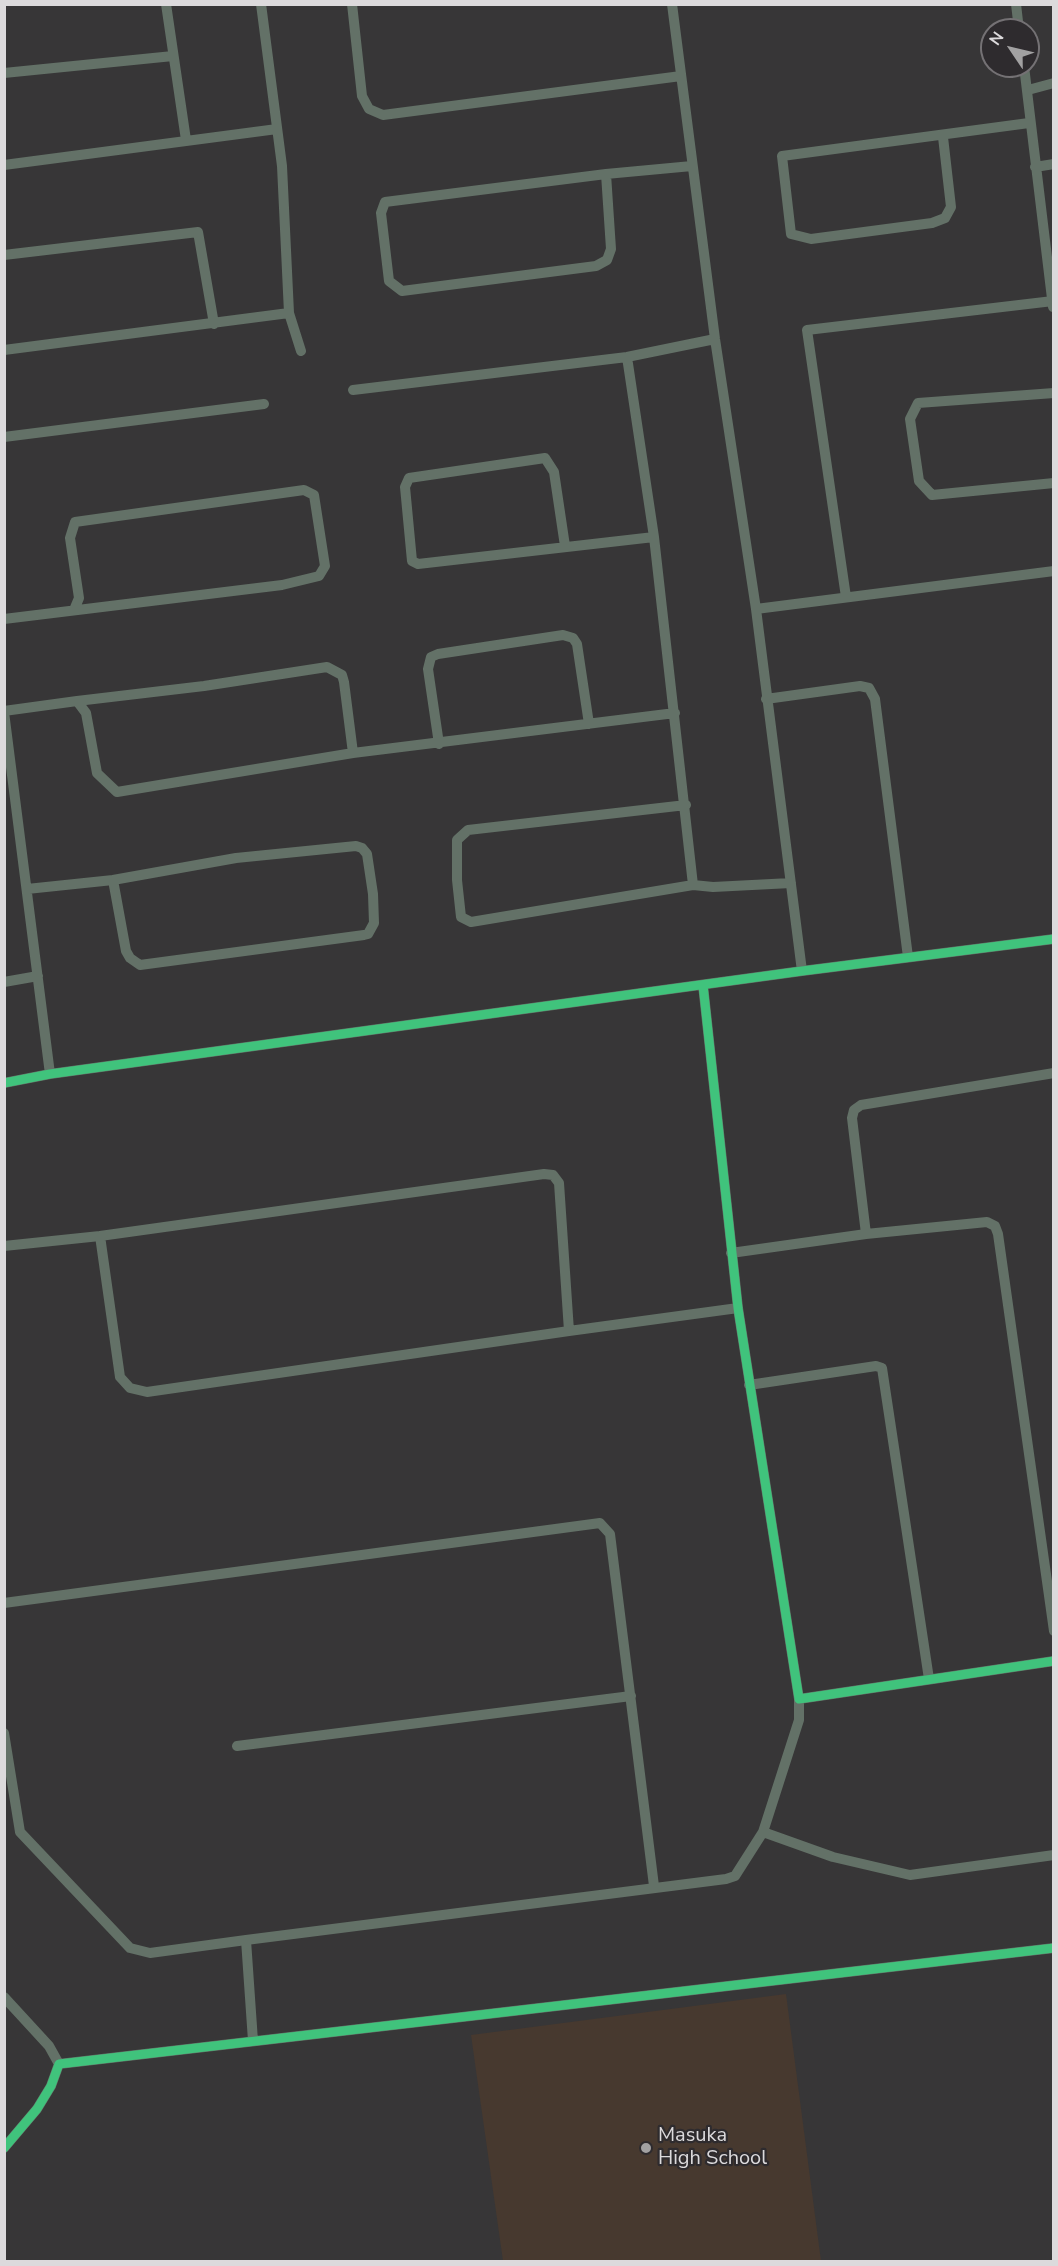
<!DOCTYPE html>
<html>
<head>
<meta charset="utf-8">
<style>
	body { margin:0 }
	#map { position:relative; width:1058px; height:2266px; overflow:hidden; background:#373637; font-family:"Nunito Sans",sans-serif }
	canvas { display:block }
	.frame { position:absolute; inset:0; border:6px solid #dcdadc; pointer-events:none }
	.north { position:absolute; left:980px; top:18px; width:60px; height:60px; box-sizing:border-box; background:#2e2b2e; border:2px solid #747174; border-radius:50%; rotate:305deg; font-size:16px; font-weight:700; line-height:24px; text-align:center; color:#dcdadc }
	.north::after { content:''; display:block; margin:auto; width:21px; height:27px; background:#a2a1a2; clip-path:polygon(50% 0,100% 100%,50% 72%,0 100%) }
</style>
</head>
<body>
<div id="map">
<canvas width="1058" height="2266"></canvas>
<div class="frame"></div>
<div class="north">N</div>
</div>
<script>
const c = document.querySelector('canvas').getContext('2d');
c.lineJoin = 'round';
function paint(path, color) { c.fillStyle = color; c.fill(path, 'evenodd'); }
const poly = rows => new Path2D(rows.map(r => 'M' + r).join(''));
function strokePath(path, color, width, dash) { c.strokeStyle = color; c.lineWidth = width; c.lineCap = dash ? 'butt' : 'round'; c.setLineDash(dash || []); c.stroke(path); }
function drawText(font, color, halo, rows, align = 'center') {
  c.font = font + ' "Nunito Sans",sans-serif'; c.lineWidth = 4.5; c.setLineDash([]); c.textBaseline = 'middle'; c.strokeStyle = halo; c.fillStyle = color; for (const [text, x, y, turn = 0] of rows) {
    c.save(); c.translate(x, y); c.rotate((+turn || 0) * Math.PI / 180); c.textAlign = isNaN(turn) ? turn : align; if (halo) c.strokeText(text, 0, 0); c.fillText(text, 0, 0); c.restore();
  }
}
paint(poly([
	[786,1994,821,2261,503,2261,471,2035]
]), '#47392f');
strokePath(poly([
	[166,4,186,140],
	[261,4,282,166,289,313,301,351],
	[352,4,362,96,369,109,383,115,681,76],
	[672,4,715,339,756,609,802,971],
	[1016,4,1019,30],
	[1024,66,1053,307],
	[4,73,173,56],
	[1028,90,1054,83],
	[943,137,951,207,945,218,932,223,811,239,791,234,782,156,1029,123],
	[4,165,277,129],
	[1035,167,1054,164],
	[606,174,611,249,607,260,596,266,402,291,389,281,381,213,385,202,606,174,692,166],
	[4,255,198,232,214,324],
	[4,350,289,313],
	[627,357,654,537,693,885,713,887,791,883],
	[353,390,627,357,715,339],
	[1054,393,918,403,910,419,919,481,932,495,1054,483],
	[4,437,264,404],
	[565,546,554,472,545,458,409,478,405,487,412,561,418,564,654,537],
	[846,597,807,330,1053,301],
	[756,609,1054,571],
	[4,619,282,585,319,576,325,566,314,495,304,490,75,522,70,538,79,598,74,610],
	[766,699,860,686,869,688,875,699,908,957],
	[77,701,204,686,327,667,342,675,344,682,353,753],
	[4,711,77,701,86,713,97,773,117,792,353,753,675,713],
	[4,712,50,1074],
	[439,744,428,669,431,657,438,654,563,635,573,638,577,644,589,724],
	[686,805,468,830,457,840,457,880,461,917,471,922,693,885],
	[27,889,113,880,236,858,356,846,362,848,367,854,373,894,374,923,368,934,364,935,140,965,130,958,126,951,113,880],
	[4,982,38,976],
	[703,985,738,1308,799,1699,1054,1661],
	[4,1083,50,1074,802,971,1054,939],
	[866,1234,852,1118,854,1110,861,1105,1054,1073],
	[100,1236,120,1377,130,1388,147,1392,569,1331],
	[4,1246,100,1236,544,1174,553,1175,559,1183,569,1331,738,1308],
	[731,1253,866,1234,987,1222,995,1226,998,1234,1054,1631],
	[749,1385,876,1366,882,1368,929,1679],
	[4,1603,600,1523,610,1534,654,1886],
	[4,1733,20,1832,130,1948,150,1953,246,1940],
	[237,1746,631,1696],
	[763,1832,833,1857,910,1875,1054,1855],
	[4,1997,49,2046,59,2064],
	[253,2041,246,1940,726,1879,735,1876,763,1832,799,1720,799,1699],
	[4,2148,37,2109,51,2086,59,2064,1054,1948]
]), '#637167', 10);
strokePath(poly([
	[703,985,738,1308,799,1699,1054,1661],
	[4,1083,50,1074,802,971,1054,939],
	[4,2148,37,2109,51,2086,59,2064,1054,1948]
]), '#40c37c', 9);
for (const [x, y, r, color] of [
	[646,2148,6,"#a2a1a2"]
]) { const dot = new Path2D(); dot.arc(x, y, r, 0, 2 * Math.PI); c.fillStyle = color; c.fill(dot); strokePath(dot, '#2e2b2e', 2); }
drawText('20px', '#dcdadc', '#2e2b2e', [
	["Masuka",658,2136],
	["High School",658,2159]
], 'left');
</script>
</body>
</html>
